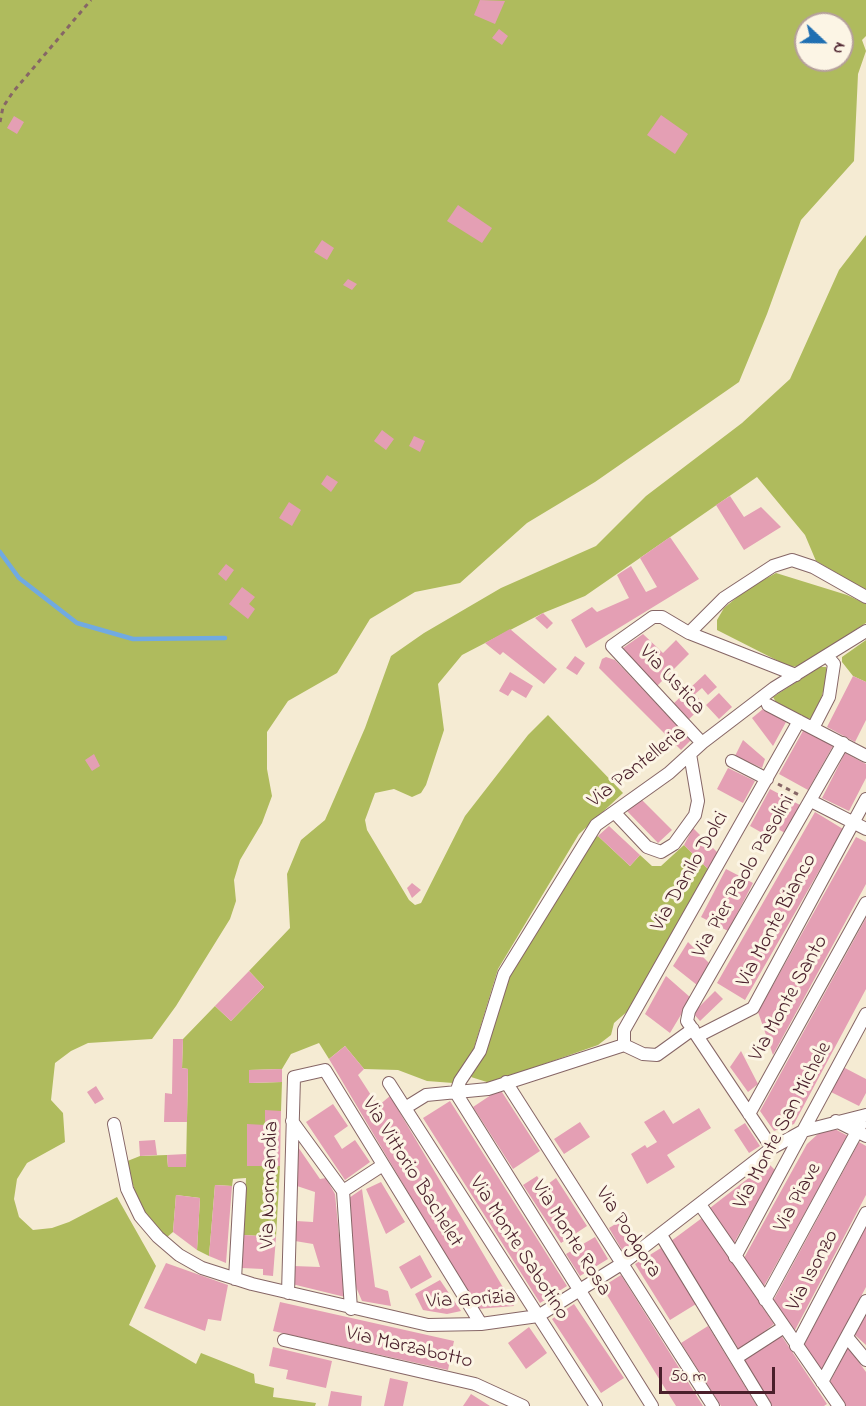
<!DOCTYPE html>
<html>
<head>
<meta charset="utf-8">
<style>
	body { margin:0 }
	#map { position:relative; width:866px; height:1406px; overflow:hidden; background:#f5ebd3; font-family:"Indie Flower",sans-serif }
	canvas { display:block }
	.north { position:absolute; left:794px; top:12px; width:60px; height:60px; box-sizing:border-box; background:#fcf5e5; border:2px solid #b59f9b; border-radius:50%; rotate:112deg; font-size:16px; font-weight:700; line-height:24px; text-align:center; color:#4a1f2b }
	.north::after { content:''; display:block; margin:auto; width:21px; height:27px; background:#1f6fb2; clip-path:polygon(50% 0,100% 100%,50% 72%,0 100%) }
	.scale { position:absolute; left:659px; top:1367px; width:116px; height:27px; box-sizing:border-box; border:3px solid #4a1f2b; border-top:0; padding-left:8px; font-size:18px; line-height:21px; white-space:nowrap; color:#4a1f2b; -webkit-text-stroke:4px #fcf5e5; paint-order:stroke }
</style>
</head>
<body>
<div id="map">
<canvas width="866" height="1406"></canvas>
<div class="north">N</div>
<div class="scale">50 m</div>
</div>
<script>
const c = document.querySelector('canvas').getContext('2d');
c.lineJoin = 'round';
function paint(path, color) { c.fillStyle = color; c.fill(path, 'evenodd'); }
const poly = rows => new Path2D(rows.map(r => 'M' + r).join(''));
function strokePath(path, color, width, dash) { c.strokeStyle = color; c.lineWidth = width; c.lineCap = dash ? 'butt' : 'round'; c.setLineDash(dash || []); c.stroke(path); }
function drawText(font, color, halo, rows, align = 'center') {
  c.font = font + ' "Indie Flower",sans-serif'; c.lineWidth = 6; c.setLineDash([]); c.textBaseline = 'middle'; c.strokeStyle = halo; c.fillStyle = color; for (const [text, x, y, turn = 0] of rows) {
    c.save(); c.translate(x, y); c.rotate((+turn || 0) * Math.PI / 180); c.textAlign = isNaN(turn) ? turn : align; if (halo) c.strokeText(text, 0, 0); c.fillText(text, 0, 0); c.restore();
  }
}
paint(poly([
	[0,0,866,0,866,36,862,40,866,51,858,74,854,161,801,220,767,314,739,382,595,482,527,523,460,583,415,592,370,619,337,673,288,701,267,732,267,769,272,796,262,823,240,860,234,880,236,901,230,919,176,1006,152,1039,88,1043,71,1051,55,1063,51,1100,63,1113,65,1142,27,1163,17,1179,14,1199,19,1217,33,1230,52,1228,69,1222,117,1197,156,1266,129,1325,196,1364,201,1353,254,1374,255,1383,274,1388,273,1397,316,1403,315,1406,0,1406],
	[806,24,842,24,842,60,806,60],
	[866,235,866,590,816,561,805,535,757,477,585,596,543,613,462,655,438,684,444,730,426,785,421,793,412,797,394,789,375,793,365,820,367,830,409,900,415,905,421,903,465,816,528,735,548,715,623,793,579,834,498,969,473,1051,453,1083,427,1081,398,1070,364,1069,345,1046,329,1059,319,1043,291,1054,282,1069,249,1070,250,1083,282,1082,281,1111,265,1111,265,1125,247,1125,247,1165,280,1166,276,1237,244,1235,246,1178,233,1179,232,1186,215,1185,209,1256,197,1250,200,1198,176,1195,173,1232,166,1238,142,1211,125,1162,140,1156,167,1155,168,1167,186,1166,188,1069,182,1068,183,1039,215,1006,231,1021,264,987,249,971,290,928,287,874,301,840,325,820,365,728,391,656,424,633,501,588,596,546,646,496,742,423,790,379,839,270],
	[776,573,847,595,866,604,866,623,800,666,790,667,717,630,717,620,724,608,747,589],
	[866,640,866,682,853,676,842,662,842,657],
	[820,667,826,667,827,677,818,710,812,719,805,718,777,704,773,697],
	[598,836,630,866,640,855,652,866,661,866,684,845,709,870,629,1010,614,1023,611,1035,598,1045,490,1083,471,1077,484,1055,509,974,592,840]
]), '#afbb5d');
strokePath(poly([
	[0,552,19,578,77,623,133,639,225,638]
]), '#71aae1', 4.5);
paint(poly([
	[480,0,505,1,495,24,474,15],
	[499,29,508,36,502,45,492,38],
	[661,115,688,134,675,154,647,135],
	[14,116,24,122,17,134,7,128],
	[458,205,492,228,482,243,447,221],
	[322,240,334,248,327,260,314,252],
	[348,279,357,284,352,290,343,285],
	[382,430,394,439,386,450,374,441],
	[414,436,425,441,420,452,409,446],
	[327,475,338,482,331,492,321,484],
	[730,496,744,517,761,507,781,527,744,550,716,505],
	[289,502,301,510,292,526,279,518],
	[670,537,699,579,586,648,571,620,592,607,597,612,629,598,617,575,631,566,646,592,657,587,640,558],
	[226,564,234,570,226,581,218,574],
	[242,587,255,597,249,604,255,609,248,619,229,604],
	[543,613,553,623,547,629,535,618],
	[510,629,557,669,544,684,503,652,500,655,485,643],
	[643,634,663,653,676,640,689,654,657,686,623,648],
	[575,656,585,663,577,675,566,668],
	[606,657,615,660,691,740,681,750,599,668,602,659],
	[510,672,533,686,526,698,512,690,508,696,499,691],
	[705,674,717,687,708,695,702,688,695,694,704,705,689,719,674,703],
	[853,676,866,682,866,720,855,742,827,727],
	[719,693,732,707,719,719,706,705],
	[763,709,786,722,773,746,752,718],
	[804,729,833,746,808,790,779,774],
	[743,740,765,759,762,768,735,756],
	[845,753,866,764,866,778,849,811,822,798],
	[94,754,100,766,92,771,85,760],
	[728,768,755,781,743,803,717,789],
	[770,789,800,805,785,833,769,824,764,834,750,826],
	[640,798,672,830,658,843,626,810],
	[815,812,843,829,745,1000,717,983],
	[609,826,640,855,630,866,598,836],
	[693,828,718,853,709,870,684,845],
	[856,837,866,842,866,884,773,1055,758,1012],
	[726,869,753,883,728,931,701,917],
	[412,883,421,890,412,898,407,888],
	[866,918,866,989,794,1124,774,1131,760,1111],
	[688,942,709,963,697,985,673,966],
	[249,971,264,987,231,1021,215,1006],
	[666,976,691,998,670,1033,645,1014],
	[715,991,723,999,700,1021,693,1013],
	[173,1039,183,1039,182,1068,188,1069,187,1122,164,1122,165,1093,172,1094],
	[345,1046,364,1069,358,1075,378,1106,390,1096,514,1306,477,1309,329,1059],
	[741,1051,758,1084,748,1092,730,1067],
	[843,1067,866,1079,866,1093,859,1106,831,1092],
	[282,1069,282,1082,249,1083,249,1070],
	[96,1086,104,1099,95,1104,87,1092],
	[500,1089,540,1151,513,1169,473,1107],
	[450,1101,567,1286,540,1303,423,1118],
	[333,1104,348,1126,334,1136,342,1149,355,1140,370,1162,345,1180,306,1122],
	[699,1108,711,1128,667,1155,675,1167,647,1184,631,1154,645,1145,647,1148,657,1142,644,1122,664,1110,673,1124],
	[265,1110,281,1111,280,1166,247,1166,247,1124,265,1125],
	[580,1122,590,1137,564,1154,554,1139],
	[745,1123,760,1146,749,1153,734,1130],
	[833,1128,848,1136,764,1286,744,1258,807,1144,819,1133],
	[155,1140,157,1155,140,1156,139,1141],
	[859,1142,866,1146,866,1195,794,1332,773,1301],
	[298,1147,320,1179,326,1178,335,1194,345,1297,292,1284,293,1266,320,1267,313,1244,295,1241,296,1221,313,1222,315,1192,297,1186],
	[186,1154,186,1167,168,1167,167,1155],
	[768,1163,775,1170,734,1243,710,1208],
	[537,1176,544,1187,556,1178,587,1226,561,1243,523,1185],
	[381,1182,405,1222,386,1234,366,1189],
	[215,1185,232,1186,226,1263,209,1256],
	[362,1189,375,1287,388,1291,391,1306,362,1301,356,1287,349,1198],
	[176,1195,200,1198,197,1250,173,1232],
	[702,1218,774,1324,740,1351,671,1241],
	[622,1220,636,1242,622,1250,609,1228],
	[866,1227,866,1287,822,1371,804,1345],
	[244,1235,276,1237,273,1276,263,1275,263,1269,242,1268],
	[595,1237,608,1259,580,1276,566,1254],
	[661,1248,696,1304,670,1320,635,1264],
	[420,1255,432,1277,411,1289,399,1267],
	[166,1263,228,1285,221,1321,208,1319,205,1331,144,1308],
	[621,1275,703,1406,676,1406,602,1287],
	[440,1280,461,1311,447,1314,423,1310,415,1294],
	[280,1302,454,1341,448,1370,273,1331],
	[574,1304,624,1378,601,1393,552,1319],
	[866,1315,866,1345,855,1335],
	[708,1326,757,1406,721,1406,681,1343],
	[529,1327,547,1353,526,1369,508,1343],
	[781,1335,827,1404,824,1406,772,1406,743,1361],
	[273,1347,332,1361,326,1388,286,1379,288,1370,269,1366],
	[848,1347,866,1372,866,1406,846,1406,830,1382],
	[390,1378,408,1382,403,1406,384,1406],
	[331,1391,362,1396,361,1406,328,1406],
	[471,1394,490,1406,463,1406]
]), '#e49fb4');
const minor = poly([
	[689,633,796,675],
	[768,705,866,756],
	[813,728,829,697,834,664,827,656],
	[702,743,612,646,653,617,662,617,689,633,724,598,773,566,792,560,813,567,866,597],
	[732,761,767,779],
	[811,801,866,829],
	[614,812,647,847,661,852,674,844,695,815,698,801,690,754],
	[698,1036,753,1008,866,799],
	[624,1045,624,1030,799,721],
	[506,1082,713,1406],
	[389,1083,596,1406],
	[405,1108,426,1095,488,1089,624,1045,643,1054,657,1055,693,1029],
	[749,1114,866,903],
	[292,1121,343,1191,351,1309],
	[836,1121,866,1136],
	[114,1124,127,1189,140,1216,158,1237,179,1255,202,1268,252,1284,428,1325,481,1324,538,1316,623,1263,772,1148,803,1131,866,1115],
	[772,1148,687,1021,689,1011,843,743],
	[343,1191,383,1165],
	[701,1206,839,1406],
	[661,1235,765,1406],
	[735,1257,866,1014],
	[235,1279,240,1188],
	[288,1293,294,1077,325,1070,481,1324],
	[765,1300,866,1115],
	[847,1337,866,1360],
	[284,1340,475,1384,523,1406],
	[796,1346,866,1213],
	[736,1358,784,1327],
	[822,1382,866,1301],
	[652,1406,456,1093,460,1081,480,1051,504,974,596,825,669,773,702,743,774,688,866,631]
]);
strokePath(minor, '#866666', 14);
strokePath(poly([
	[0,122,3,107,13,92,91,0],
	[778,784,799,795]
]), '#866666', 3, [4.5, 4.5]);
strokePath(minor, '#fff', 12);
drawText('21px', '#4a1f2b', '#fcf5e5', [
	["Via Ustica",671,681,47],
	["Via Pantelleria",638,768,-38],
	["Via Danilo Dolci",691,872,-60],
	["Via Pier Paolo Pasolini",745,877,-60],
	["Via Monte Bianco",778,921,-62],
	["Via Monte Santo",790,999,-61],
	["Via Monte San Michele",784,1126,-62],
	["Via Vittorio Bachelet",411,1173,58],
	["Via Normandia",271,1185,-88],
	["Via Piave",799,1198,-61],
	["Via Podgora",627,1233,57],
	["Via Monte Rosa",570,1239,58],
	["Via Monte Sabotino",518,1249,57],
	["Via Isonzo",814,1271,-62],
	["Via Gorizia",471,1301,-3],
	["Via Marzabotto",409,1349,13]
]);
</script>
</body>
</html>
